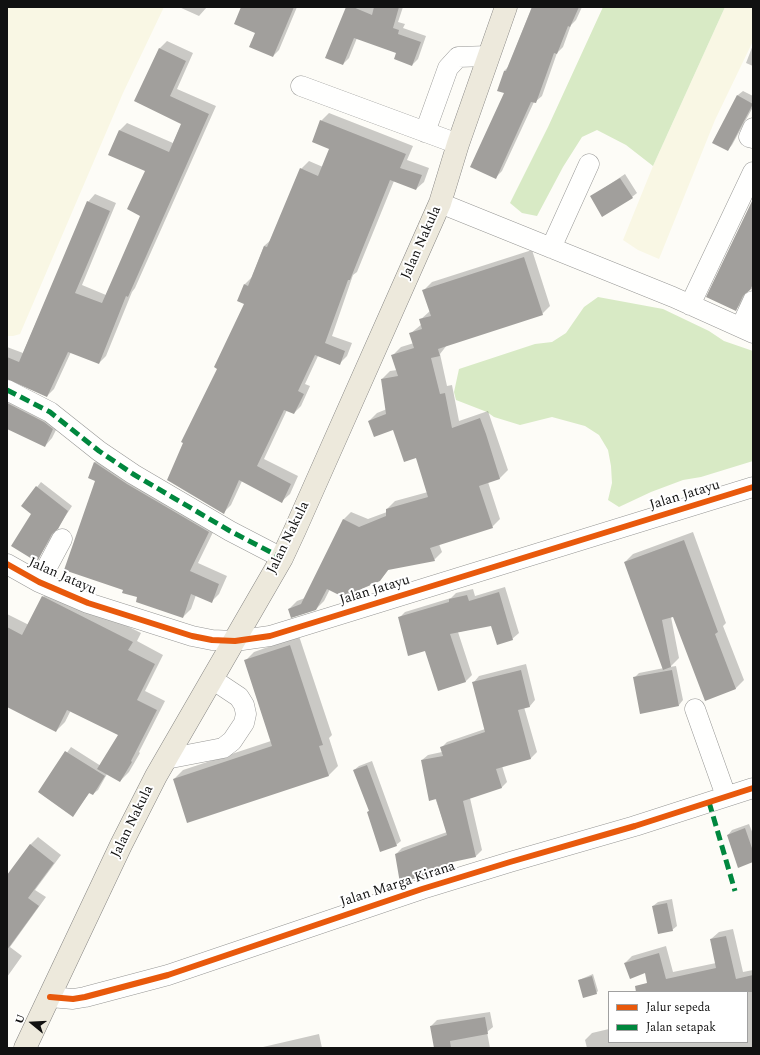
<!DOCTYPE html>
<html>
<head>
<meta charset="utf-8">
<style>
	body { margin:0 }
	#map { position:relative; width:760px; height:1055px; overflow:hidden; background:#fdfcf7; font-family:Spectral,serif }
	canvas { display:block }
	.frame { position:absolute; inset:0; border:8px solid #111; pointer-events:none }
	.legend { position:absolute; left:608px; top:991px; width:140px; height:52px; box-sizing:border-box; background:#fff; border:1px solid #a0a0a0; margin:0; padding:5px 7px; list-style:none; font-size:12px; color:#111 }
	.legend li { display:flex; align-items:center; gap:8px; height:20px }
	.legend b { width:20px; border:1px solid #a0a0a0 }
	.north { position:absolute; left:12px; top:1003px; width:40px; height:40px; -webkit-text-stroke:3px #fff; paint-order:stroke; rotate:288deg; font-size:11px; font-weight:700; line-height:16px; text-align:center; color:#111 }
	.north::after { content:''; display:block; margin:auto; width:14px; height:18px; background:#111; clip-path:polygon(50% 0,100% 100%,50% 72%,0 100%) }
</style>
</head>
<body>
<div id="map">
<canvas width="760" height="1055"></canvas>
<div class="frame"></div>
<ul class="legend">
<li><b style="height:5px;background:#e8590c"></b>Jalur sepeda</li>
<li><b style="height:5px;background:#00873e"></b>Jalan setapak</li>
</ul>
<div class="north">U</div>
</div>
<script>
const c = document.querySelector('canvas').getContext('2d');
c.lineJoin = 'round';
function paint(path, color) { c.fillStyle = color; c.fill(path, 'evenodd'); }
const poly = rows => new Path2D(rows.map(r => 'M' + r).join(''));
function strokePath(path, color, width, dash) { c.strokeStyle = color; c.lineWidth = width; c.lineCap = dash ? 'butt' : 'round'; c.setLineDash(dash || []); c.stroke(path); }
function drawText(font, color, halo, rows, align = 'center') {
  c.font = font + ' Spectral,serif'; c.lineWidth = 4; c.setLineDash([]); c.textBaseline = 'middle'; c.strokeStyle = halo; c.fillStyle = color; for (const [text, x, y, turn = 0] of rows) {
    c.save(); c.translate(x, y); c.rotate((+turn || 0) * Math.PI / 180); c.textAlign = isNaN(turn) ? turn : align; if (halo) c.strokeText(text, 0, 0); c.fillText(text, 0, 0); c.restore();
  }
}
paint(poly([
	[7,7,164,7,123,93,20,334,13,336,7,336],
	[725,7,753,7,753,41,715,120,659,259,638,250,623,240,653,166]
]), '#f9f7e4');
paint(poly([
	[603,7,725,7,653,166,626,145,597,130,582,137,563,167,537,216,522,213,510,203,548,127],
	[598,297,663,309,709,331,724,341,753,351,753,461,701,477,683,480,651,492,619,507,608,500,612,483,611,466,608,450,599,435,585,426,552,417,520,425,494,417,487,412,456,400,454,392,459,369,535,344,552,342,566,333,584,307]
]), '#d8eac5');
paint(poly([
	[179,7,207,7,199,16],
	[242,7,297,7,279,50,273,56,257,33],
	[347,7,403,7,398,22,405,24,403,28,426,36,418,59,412,65,398,52,357,38,349,58,343,64],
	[532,7,582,7,576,20,571,25,563,47,557,53,542,96,535,102,534,102,502,171,496,177,505,92,504,71,508,67],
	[167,41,193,53,177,89,216,106,135,288,132,292,106,356,99,363,71,352,54,389,47,396,7,379,7,347,23,353,88,202,95,194,116,203,82,285,106,295,142,215,147,171,109,154,120,130,127,123,173,143,182,123,135,101,160,48],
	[753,45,753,66,746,63],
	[743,91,753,96,753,107,732,145,728,150,713,142,738,95],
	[329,113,413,146,407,160,429,168,424,182,416,189,394,181,357,272,353,275,332,336,352,343,347,356,339,364,318,356,305,384,310,386,301,406,294,413,287,410,264,459,298,476,290,494,282,501,242,481,231,505,223,513,218,368,245,303,245,284,252,277,264,246,272,239,301,169,309,161,323,167,330,149,321,121],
	[625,174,637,193,632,197,591,197],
	[753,201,753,289,747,290,740,305,735,310],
	[532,250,550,306,542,314,447,345,440,354,447,386,452,385,459,421,488,411,493,426,508,470,500,478,488,482,500,519,492,527,439,544,442,552,434,560,390,568,380,580,330,589,324,601,316,609,289,609,297,601,305,598,343,520,351,512,368,519,387,512,387,509,395,501,428,492,416,457,394,428,369,421,377,413,387,409,382,379,390,371,397,370,393,355,401,347,414,343,411,333,422,324,420,320,430,311,424,290,432,282],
	[7,390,60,422,52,438,45,446,7,428],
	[103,454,217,524,198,563,227,576,219,594,211,602,196,595,191,609,183,617,124,589,96,481,89,477,95,462],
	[41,482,72,506,37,560,32,514,22,506],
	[693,532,726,623,723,626,744,680,735,689,674,616,671,617,679,658,670,667,676,666,683,700,679,705,634,678,639,673,664,668,625,562,633,554],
	[505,587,519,633,512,639,492,625,458,632,472,675,466,681,439,690,425,650,399,618,405,612,451,598,456,593,473,589,475,596],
	[52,588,141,633,137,641,163,655,145,691,165,701,139,752,140,753,129,772,120,781,107,774,98,790,93,794,90,792,73,815,39,792,71,747,101,766,119,735,71,710,65,722,56,731,7,706,7,614,29,625,43,597],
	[299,636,332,735,329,738,338,766,329,775,174,779,183,770,271,741,245,661,254,652],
	[526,664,535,700,530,706,524,707,537,752,531,758,502,766,507,782,502,787,470,798,482,850,476,856,454,861,449,867,396,854,402,848,447,832,422,760,428,755,442,752,441,748,447,742,485,729,474,682,479,676],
	[372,761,401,841,396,845,368,812,370,810,354,770,359,766],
	[749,824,753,834,753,861,728,835,732,830],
	[38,837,61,855,35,890,46,897,10,947,22,956,7,977,7,873,9,875,30,845],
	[672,899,677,926,672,930,653,906,658,902],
	[733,929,743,972,753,970,753,1048,587,1048,585,1040,592,1033,609,1029,609,1042,747,1042,747,992,651,992,646,972,625,963,632,956,666,946,673,972,716,963,711,939,719,932],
	[593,974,598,991,596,993,579,980],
	[490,1012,493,1027,487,1032,490,1048,436,1048,431,1026,437,1020],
	[319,1034,322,1048,262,1048,263,1047]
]), '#0003');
paint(poly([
	[241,7,294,7,273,57,249,47,255,33,234,24],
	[346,7,353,7,372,15,374,7,399,7,393,28,399,30,398,34,421,42,412,66,394,59,396,53,354,38,343,65,325,58],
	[532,7,579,7,570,27,568,26,557,54,554,53,536,103,531,102,496,179,470,167,504,93,497,91,504,71,506,71],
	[159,48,186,61,170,96,209,114,128,297,126,296,99,364,68,352,47,397,7,379,7,357,19,362,87,201,110,211,75,293,102,303,140,216,127,209,145,171,108,155,119,130,169,152,181,124,134,101],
	[737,95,753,104,728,151,712,143],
	[320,120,406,154,400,168,422,175,416,190,390,180,350,280,348,280,325,343,345,351,340,365,315,355,298,391,304,394,294,414,284,410,257,466,291,484,282,503,239,480,224,514,167,480,183,443,181,442,217,369,214,367,244,304,237,301,244,284,248,286,264,246,267,247,300,168,318,176,329,149,312,142],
	[620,178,633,198,602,217,590,196],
	[753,199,753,284,750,290,743,296,736,311,706,297],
	[524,257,543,315,438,349,440,356,431,358,440,394,445,393,452,428,480,418,486,434,500,479,479,486,493,528,430,548,435,561,388,570,380,581,343,597,327,589,316,610,291,618,288,609,301,604,343,519,359,527,386,516,386,509,428,497,416,458,404,462,393,430,374,437,368,421,386,414,381,379,398,376,391,355,414,348,409,333,422,329,419,319,431,316,422,290],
	[7,403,44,422,53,429,45,447,7,429],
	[94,462,127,484,209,532,190,571,219,584,212,603,191,594,183,618,136,602,137,597,122,593,123,590,64,570,95,481,88,478],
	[36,486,68,511,58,529,52,534,37,562,11,546,31,514,21,506],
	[684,540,718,632,715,634,736,689,705,701,673,617,662,620,671,667,663,670,624,562],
	[499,592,513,640,497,645,491,626,450,634,466,682,438,691,425,651,408,656,398,617,449,602,449,599,467,595,469,601],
	[42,596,133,642,128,650,155,664,137,700,157,710,131,761,132,762,120,782,97,769,118,735,67,710,56,732,7,707,7,627,22,635],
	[290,645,323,745,319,746,329,776,187,823,173,779,272,746,244,660],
	[521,670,530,707,518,710,531,759,496,769,502,788,463,801,476,857,448,863,449,868,400,883,395,854,447,835,436,799,429,801,421,760,443,756,440,747,485,732,472,682],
	[672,670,679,706,640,714,633,677],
	[65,751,105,776,93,795,89,793,73,817,38,792],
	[367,765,397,846,380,852,367,812,369,811,353,770],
	[745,828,753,851,753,862,738,868,727,835],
	[30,844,54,863,28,898,39,906,7,950,7,875],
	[667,903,673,931,658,934,652,906],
	[726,936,736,979,753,975,753,992,636,992,635,986,647,983,645,973,630,979,624,963,659,953,666,979,716,968,710,939],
	[592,976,597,994,583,998,578,980],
	[485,1017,488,1034,450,1041,451,1048,434,1048,430,1026]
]), '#a19f9c');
const minor = poly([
	[301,86,458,144],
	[753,128,749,137,753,138],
	[425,132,448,68,458,57,488,56],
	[440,203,673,297,753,333],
	[551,248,589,164],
	[690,305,753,172],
	[741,327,753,301],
	[7,390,50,412,99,451,133,474,230,531,282,558],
	[7,564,39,582,88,603,192,636,212,640,235,641,270,636,753,487],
	[39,582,62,539],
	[695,709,726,796],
	[166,759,223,748,232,741,244,723,246,714,244,705,239,697,212,679],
	[50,997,73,999,85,997,168,975,422,889,510,862,635,826,753,788]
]);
const major = poly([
	[25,1048,121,845,156,776,282,558,295,530,440,203,458,144,506,7]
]);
strokePath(minor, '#979795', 21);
strokePath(major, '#858482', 23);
strokePath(minor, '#fffffe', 20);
strokePath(major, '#ede9dc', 22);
strokePath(poly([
	[7,390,50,412,99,451,133,474,230,531,282,558],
	[709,802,735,891]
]), '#00873e', 5, [10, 5]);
strokePath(poly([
	[7,564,39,582,88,603,192,636,212,640,235,641,270,636,753,487],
	[50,997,73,999,85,997,168,975,422,889,510,862,635,826,753,788]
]), '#e8590c', 6);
drawText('14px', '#111', '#fff', [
	["Jalan Nakula",422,243,-66],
	["Jalan Jatayu",685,496,-17],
	["Jalan Nakula",289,538,-64],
	["Jalan Jatayu",62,577,24],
	["Jalan Jatayu",375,591,-17],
	["Jalan Nakula",133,822,-64],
	["Jalan Marga Kirana",398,885,-18]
]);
</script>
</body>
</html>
